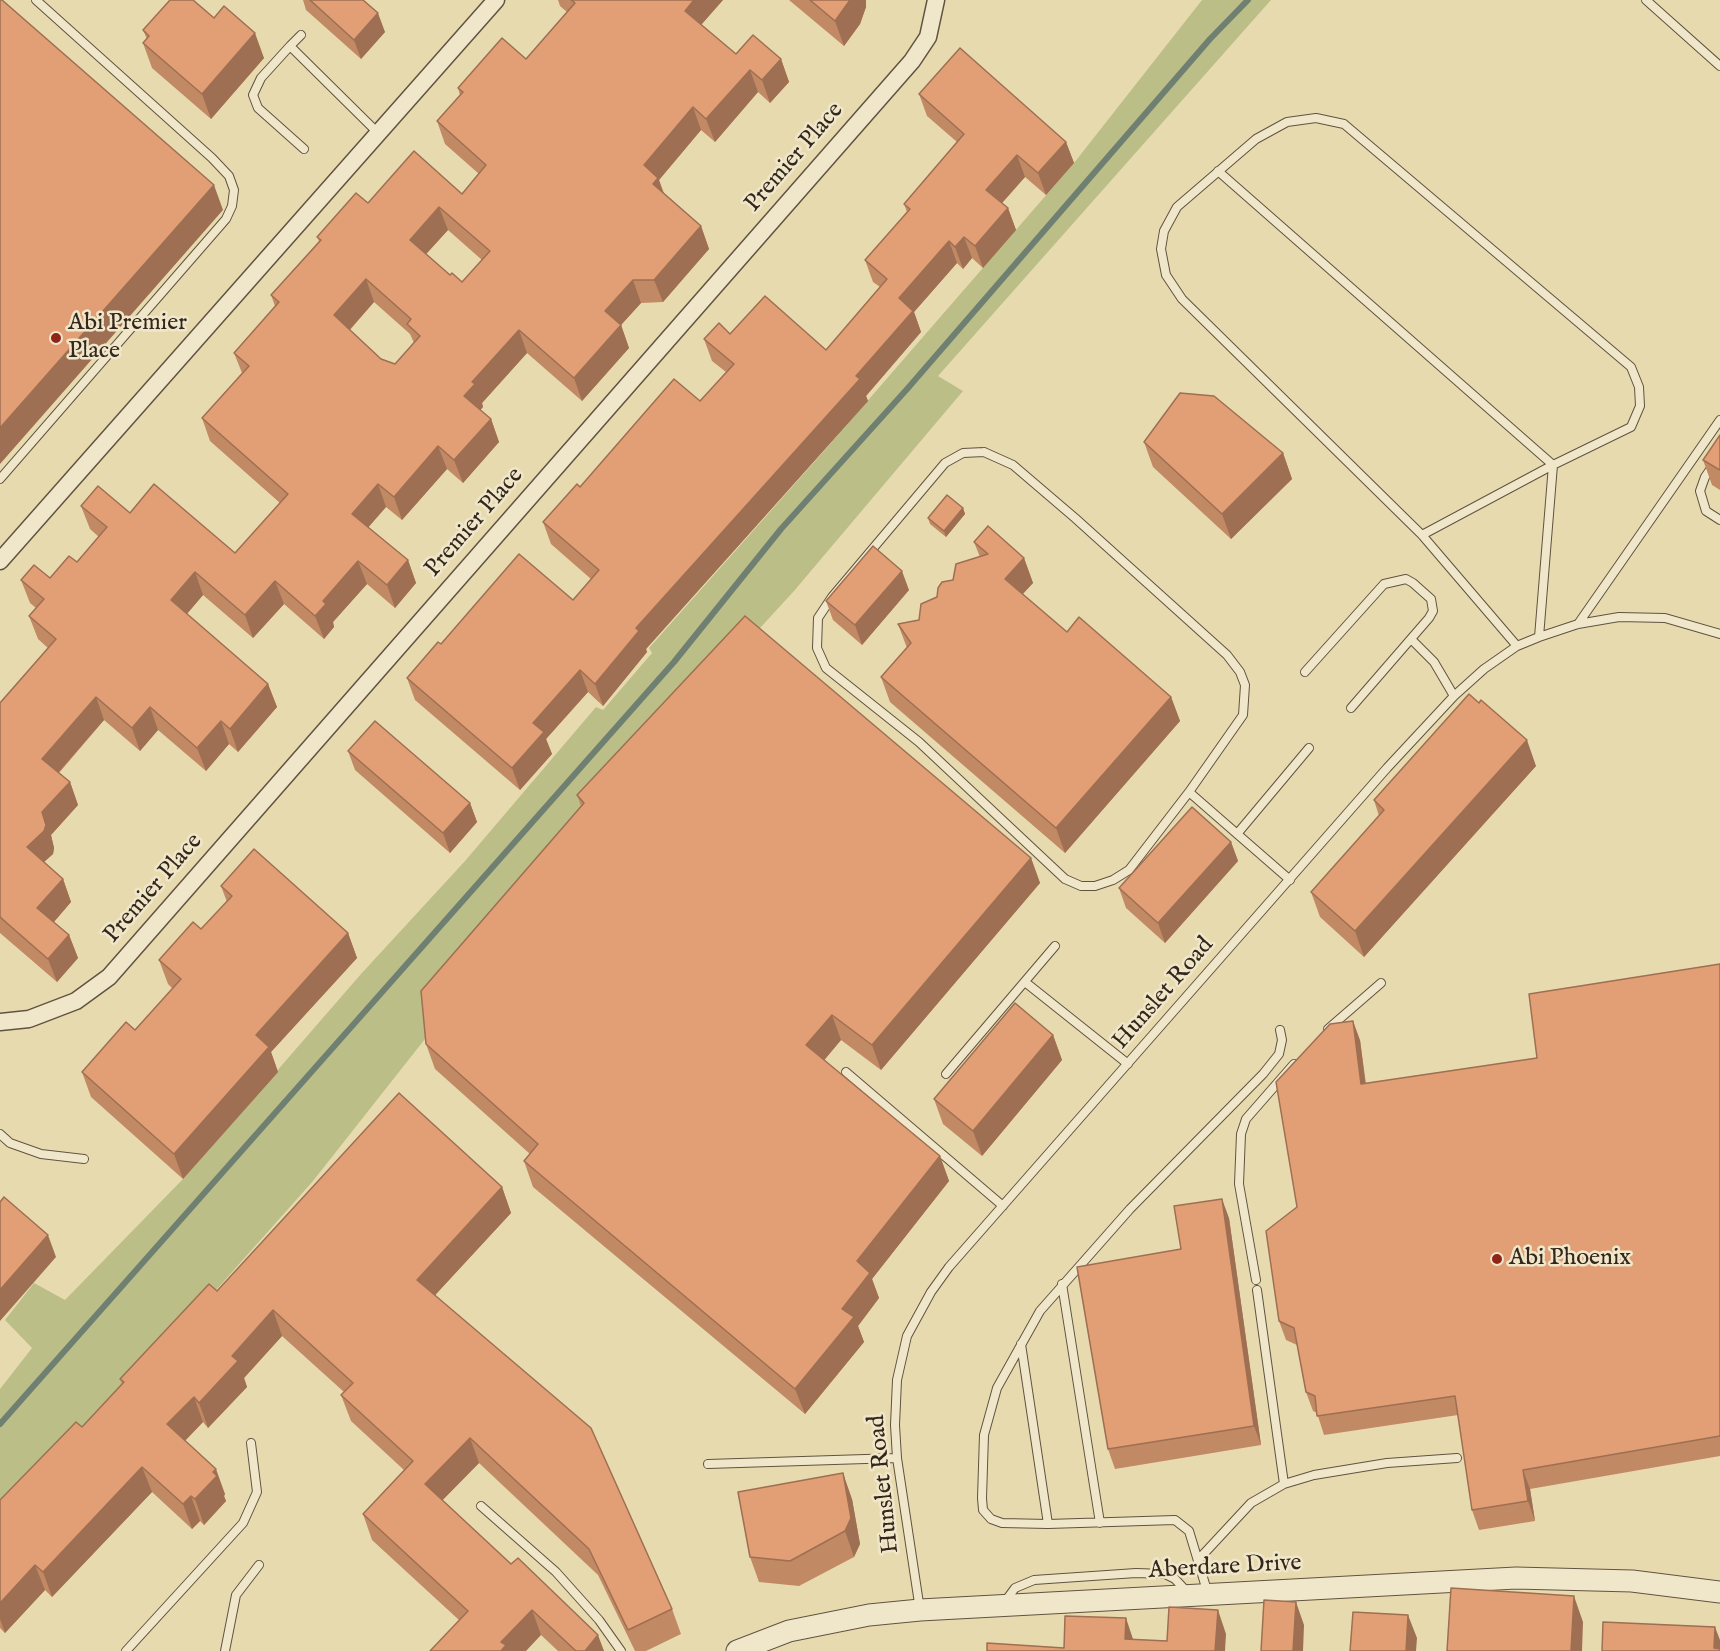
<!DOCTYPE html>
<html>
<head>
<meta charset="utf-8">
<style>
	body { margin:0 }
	canvas { display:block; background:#e8daaf }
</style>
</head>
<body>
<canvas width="1720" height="1651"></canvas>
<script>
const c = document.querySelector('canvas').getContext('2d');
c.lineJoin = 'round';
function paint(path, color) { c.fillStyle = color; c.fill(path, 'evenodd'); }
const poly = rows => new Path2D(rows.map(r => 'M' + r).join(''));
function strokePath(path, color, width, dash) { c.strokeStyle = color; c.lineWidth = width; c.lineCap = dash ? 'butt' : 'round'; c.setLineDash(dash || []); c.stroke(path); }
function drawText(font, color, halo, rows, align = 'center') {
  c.font = font + ' "IM FELL English",serif'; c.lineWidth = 5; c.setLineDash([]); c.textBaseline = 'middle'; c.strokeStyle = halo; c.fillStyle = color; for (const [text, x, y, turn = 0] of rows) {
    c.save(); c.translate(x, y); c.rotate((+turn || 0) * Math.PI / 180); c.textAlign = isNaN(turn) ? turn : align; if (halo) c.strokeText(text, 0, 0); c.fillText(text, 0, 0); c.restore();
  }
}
paint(poly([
	[1202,0,1271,0,938,376,963,391,794,591,682,713,313,1181,0,1533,0,1389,32,1348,5,1320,34,1283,65,1300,183,1179,361,974,465,861,596,707,603,710,652,653,649,648,824,451,1074,163]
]), '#bbbe87');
strokePath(poly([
	[0,1424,674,662,781,529,908,388,1210,39,1248,0]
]), '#6f7f71', 6);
const service = poly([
	[1646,0,1720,66],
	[290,46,301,35],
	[304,149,258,108,253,95,261,78,290,46,378,133],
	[1218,171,1553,465,1422,535],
	[984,452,1013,465,1075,518,1227,655,1240,672,1245,685,1243,715,1189,792,1129,870,1113,880,1095,886,1081,886,1065,879,919,742,826,668,817,648,818,618,832,597,945,463,963,453,984,452],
	[1720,455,1705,477,1700,491,1706,511,1720,520],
	[0,479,226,219,232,206,234,190,229,176,212,158,36,0],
	[1578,624,1720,420],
	[1411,639,1434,662,1454,696],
	[1517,646,1422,535,1182,299,1166,275,1161,249,1164,231,1177,207,1256,139,1287,122,1316,118,1344,124,1631,367,1639,387,1640,406,1631,427,1553,465,1539,637],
	[1305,672,1384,584,1406,579,1413,583,1431,599,1433,611,1429,618,1351,708],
	[1189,792,1290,880],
	[1237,834,1309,748],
	[1025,982,1128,1064],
	[1328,1029,1381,983],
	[846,1072,1003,1206],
	[946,1074,1055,946],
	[0,1134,10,1143,41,1154,84,1159],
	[1256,1280,1239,1184,1241,1134,1246,1119,1294,1064],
	[1062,1284,1100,1523],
	[1257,1290,1284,1484],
	[1021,1344,1048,1524],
	[708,1464,897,1458],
	[481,1506,556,1572,599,1620,621,1651],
	[1198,1560,1251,1503,1284,1484,1314,1475,1387,1463,1457,1458],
	[1208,1594,1189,1531,1175,1520,1048,1524,1002,1523,991,1519,983,1510,982,1498,984,1435,997,1388,1040,1311,1130,1209,1263,1074,1279,1054,1282,1040,1280,1030],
	[1004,1603,1015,1588,1034,1580,1136,1573,1165,1574,1175,1579,1189,1594],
	[920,1610,897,1458,895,1425,897,1380,907,1336,931,1292,949,1267,1387,768,1454,696,1484,669,1517,646,1539,637,1578,624,1619,617,1665,618,1720,634],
	[126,1651,243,1523,257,1492,251,1443],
	[225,1651,236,1595,259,1565]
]);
const minor = poly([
	[0,561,496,0],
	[0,1022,29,1019,76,1001,109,977,912,61,928,37,936,0]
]);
const tertiary = poly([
	[737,1651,789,1631,869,1615,920,1610,1516,1578,1632,1581,1720,1592]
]);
strokePath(service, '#605340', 10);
strokePath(minor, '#605340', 19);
strokePath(tertiary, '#605340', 23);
strokePath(service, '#f0e7cb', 8);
strokePath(minor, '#f0e7cb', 16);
strokePath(tertiary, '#f0e7cb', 21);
paint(poly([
	[303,0,363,0,385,32,361,59,306,10],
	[558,0,723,0,701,25,736,54,781,59,789,82,770,103,758,92,715,142,701,130,659,180,664,193,701,226,709,249,663,302,641,303,621,325,629,348,582,401,527,353,482,403,483,407,480,410,491,419,499,442,463,483,447,469,402,520,386,507,368,527,408,560,416,583,395,608,367,584,333,622,334,627,324,639,284,604,253,638,203,595,187,614,268,684,277,707,238,752,229,744,206,771,158,730,140,751,104,720,59,773,70,782,78,805,51,835,54,848,53,854,44,862,63,879,71,902,54,922,69,935,78,958,57,982,0,933,0,703,48,648,38,639,29,616,36,608,30,603,21,580,50,578,77,562,99,537,90,529,81,506,130,513,235,553,250,537,280,503,210,441,202,418,242,373,234,353,275,306,271,295,319,241,317,237,368,203,462,194,479,174,445,144,437,121,460,95,458,88,526,59,567,12,560,6],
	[448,230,482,260,462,282,450,275,426,254],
	[374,302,410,334,414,343,395,364,381,359,350,330],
	[789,0,866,0,866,7,860,24,844,46],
	[214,18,264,58,211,119,152,68,143,43,147,39,143,30],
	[919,94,1066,142,1074,163,1046,195,1025,177,1002,203,1008,208,1016,230,983,268,972,258,963,269,957,263,914,312,921,332,866,396,868,401,646,649,647,652,603,706,588,692,546,739,552,754,520,790,415,700,407,678,441,644,573,600,591,579,551,544,543,522,580,487,700,401,726,372,712,361,704,339,730,334,826,350,880,287,873,282,865,260,907,212,904,204,957,142,927,116],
	[1720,435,1720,490,1712,485,1703,460],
	[1144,442,1283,453,1292,479,1231,539,1153,467],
	[963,508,965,514,946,537,930,524,928,518],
	[974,542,1024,558,1033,583,1023,594,1067,632,1171,697,1180,721,1065,853,890,702,881,677,907,648,898,624,919,620,937,597,953,580,980,557],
	[909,590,862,645,833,620,826,601],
	[1479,703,1536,766,1364,957,1320,917,1311,892,1379,816,1374,800],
	[348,751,470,803,477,822,450,853,355,770],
	[577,795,1031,858,1040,883,881,1070,841,1040,824,1060,940,1156,949,1181,872,1279,879,1298,858,1326,864,1342,805,1414,533,1187,524,1161,530,1154,435,1069,426,1044,581,806],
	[1231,842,1238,861,1165,943,1126,908,1119,888],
	[221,886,348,933,357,958,271,1052,278,1072,183,1179,91,1097,82,1072,135,1030,173,989,168,984,159,960,201,929,227,902],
	[1720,964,1720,1456,1530,1489,1535,1521,1479,1530,1472,1510,1458,1415,1324,1435,1317,1413,1313,1411,1306,1392,1297,1345,1286,1340,1279,1321,1297,1207,1360,1040,1366,1084,1537,1058],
	[1053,1035,1062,1060,982,1156,943,1124,934,1099],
	[502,1187,511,1213,435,1295,672,1609,681,1634,646,1651,635,1651,598,1575,479,1463,442,1500,604,1651,558,1651,541,1635,459,1620,372,1540,363,1514,404,1470,351,1421,341,1395,344,1392,282,1336,244,1378,247,1387,208,1428,203,1422,185,1441,225,1494,224,1496,226,1501,204,1525,200,1521,192,1529,152,1492,52,1597,45,1590,5,1633,0,1628,0,1500,82,1427,122,1384,120,1379,217,1291],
	[1229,1218,1261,1445,1115,1469,1108,1449,1181,1249],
	[852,1499,860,1544,854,1557,799,1586,759,1582,750,1557]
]), '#c28965');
paint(poly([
	[694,0,723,0,693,34,685,11],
	[850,0,866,0,866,7,860,24,844,46,835,21],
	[378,13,385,32,361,59,354,40],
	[255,33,264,58,211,119,202,94],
	[781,59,789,82,770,103,762,80],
	[750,70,758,92,715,142,706,119],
	[693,107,701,130,659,180,666,201,661,207,644,165],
	[1066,142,1074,163,1046,195,1038,173],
	[1017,155,1025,177,994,212,986,190],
	[214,185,223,210,0,464,0,428],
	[439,207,448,230,418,263,410,240],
	[1008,208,1016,230,983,268,975,246],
	[701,226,709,249,663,302,654,280],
	[964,237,972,258,963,269,955,247],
	[949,241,957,263,914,312,921,332,866,396,868,401,646,649,647,652,603,706,595,684,636,628,856,376,899,298],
	[366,279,374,302,342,338,334,315],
	[633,280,641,303,621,325,629,348,582,401,574,378,605,311],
	[519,330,527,353,482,403,483,407,472,419,464,396,472,382],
	[491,419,499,442,463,483,454,460],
	[438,446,447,469,402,520,394,497],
	[1283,453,1292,479,1231,539,1222,514],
	[378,484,386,507,360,537,352,514],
	[963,508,965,514,946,537,944,531],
	[1024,558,1033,583,1014,603,1005,579],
	[408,560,416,583,395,608,387,585],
	[358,561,367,584,333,622,334,627,324,639,315,616,323,601],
	[902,571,909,590,862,645,855,625],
	[195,572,203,595,179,623,171,600],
	[275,581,284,604,253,638,245,615],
	[580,670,588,692,546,739,552,754,520,790,512,768,533,723],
	[268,684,277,707,238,752,230,729],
	[96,697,104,720,50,782,42,759],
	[1171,697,1180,721,1065,853,1056,828],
	[150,707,158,730,140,751,132,728],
	[221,721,229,744,206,771,197,748],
	[1527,740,1536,766,1364,957,1355,931],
	[70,782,78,805,51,835,54,848,53,854,35,870,27,847,42,812],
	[470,803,477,822,450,853,443,833],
	[1231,842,1238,861,1165,943,1158,923],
	[1031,858,1040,883,881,1070,872,1045],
	[63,879,71,902,46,931,37,908],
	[348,933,357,958,271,1052,278,1072,183,1179,174,1154,256,1035],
	[69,935,78,958,57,982,48,959],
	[832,1015,841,1040,816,1070,806,1045],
	[1353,1021,1360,1040,1368,1104,1361,1084],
	[1053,1035,1062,1060,982,1156,973,1131],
	[940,1156,949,1181,872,1279,879,1298,858,1326,864,1342,805,1414,795,1389,857,1261],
	[502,1187,511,1213,426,1305,417,1280],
	[1222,1199,1229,1218,1261,1445,1254,1426],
	[48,1235,56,1257,0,1321,0,1290],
	[273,1310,282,1336,244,1378,247,1387,208,1428,199,1403,232,1356],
	[194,1397,203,1422,177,1449,167,1424],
	[470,1438,479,1463,434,1509,425,1484],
	[142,1467,152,1492,52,1597,43,1572],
	[216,1469,225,1494,224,1496,226,1501,204,1525,195,1499],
	[1523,1470,1530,1489,1535,1521,1528,1501],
	[843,1473,852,1499,860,1544,854,1557,845,1531],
	[191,1496,200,1521,192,1529,183,1504],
	[35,1565,45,1590,5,1633,0,1619,0,1603],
	[1574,1596,1583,1622,1582,1651,1571,1651],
	[1296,1602,1304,1625,1303,1651,1293,1651],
	[532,1610,541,1635,526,1651,501,1651,501,1642],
	[1218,1610,1226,1634,1225,1651,1215,1651],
	[1408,1615,1417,1638,1416,1651,1406,1651],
	[1126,1618,1134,1642,1125,1639],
	[1715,1627,1720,1640,1720,1651,1714,1648],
	[598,1635,604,1651,585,1651]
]), '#9e6f52');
const building = poly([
	[0,0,2,0,214,185,0,428,0,0],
	[170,0,193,0,214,18,224,6,255,33,202,94,143,43,149,36,143,30,170,0],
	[310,0,363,0,378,13,354,40,310,0],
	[571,0,694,0,685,11,736,54,753,35,781,59,762,80,750,70,706,119,693,107,644,165,658,178,653,184,701,226,654,280,633,280,605,311,621,325,574,378,519,330,472,382,475,384,464,396,491,419,454,460,438,446,394,497,378,484,352,514,408,560,387,585,358,561,323,601,326,604,315,616,275,581,245,615,195,572,171,600,268,684,230,729,221,721,197,748,150,707,132,728,96,697,42,759,70,782,42,812,46,825,44,831,27,847,63,879,37,908,69,935,48,959,0,917,0,703,56,639,29,616,44,599,21,580,34,565,50,578,69,556,77,562,107,527,81,506,98,486,130,513,154,484,235,553,288,494,202,418,249,366,234,353,279,302,271,295,321,240,317,237,356,193,368,203,414,151,462,194,486,165,437,121,463,92,458,88,502,38,526,59,575,3,571,0],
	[439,207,490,251,462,282,452,273,450,275,410,240,439,207],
	[366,279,411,319,407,324,420,336,395,364,381,359,334,315,366,279],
	[810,0,850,0,835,21,810,0],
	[960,48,1066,142,1038,173,1017,155,986,190,1008,208,975,246,964,237,955,247,949,241,899,298,913,311,856,376,860,379,636,628,639,631,595,684,580,670,533,723,544,732,512,768,407,678,438,642,441,644,519,554,573,600,599,570,543,522,577,484,580,487,674,379,700,401,734,364,704,339,719,323,730,334,765,296,826,350,887,279,865,260,910,209,904,204,964,134,919,94,960,48],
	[1180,393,1214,396,1283,453,1222,514,1144,442,1180,393],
	[1720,435,1720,470,1703,460,1720,435],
	[947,495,963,508,944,531,928,518,947,495],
	[988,526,1024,558,1005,579,1067,632,1079,617,1171,697,1056,828,881,677,911,643,898,624,919,620,921,604,937,597,938,588,942,582,953,580,956,564,988,554,974,542,988,526],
	[873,546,902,571,855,625,826,601,873,546],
	[745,616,1031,858,872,1045,832,1015,806,1045,940,1156,857,1261,870,1273,842,1309,854,1317,795,1389,524,1161,538,1144,426,1044,421,991,584,803,577,795,745,616],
	[1469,694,1479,703,1481,700,1527,740,1355,931,1311,892,1384,810,1374,800,1469,694],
	[375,721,470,803,443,833,348,751,375,721],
	[1192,807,1231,842,1158,923,1119,888,1192,807],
	[254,849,348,933,256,1035,269,1047,174,1154,82,1072,126,1022,135,1030,181,979,159,960,193,922,201,929,232,896,221,886,254,849],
	[1720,964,1720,1436,1523,1470,1528,1501,1472,1510,1455,1396,1317,1416,1315,1396,1306,1392,1294,1328,1279,1321,1266,1231,1297,1207,1276,1082,1330,1024,1353,1021,1361,1084,1537,1058,1529,994,1720,964],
	[1015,1003,1053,1035,973,1131,934,1099,1015,1003],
	[399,1093,502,1187,417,1280,591,1428,672,1609,628,1630,589,1549,470,1438,425,1484,511,1564,518,1558,598,1635,585,1651,576,1651,532,1610,501,1642,506,1645,501,1651,430,1651,468,1611,363,1514,413,1461,341,1395,353,1383,273,1310,232,1356,238,1361,199,1403,194,1397,167,1424,216,1469,213,1472,217,1476,195,1499,191,1496,183,1504,142,1467,43,1572,35,1565,0,1603,0,1500,76,1422,82,1427,124,1382,120,1379,209,1284,217,1291,399,1093],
	[4,1197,48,1235,0,1290,0,1202,4,1197],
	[1222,1199,1254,1426,1108,1449,1077,1267,1181,1249,1174,1206,1222,1199],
	[843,1473,851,1518,845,1531,790,1561,750,1557,738,1492,843,1473],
	[1451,1588,1574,1596,1571,1651,1447,1651,1451,1588],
	[1264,1600,1296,1602,1293,1651,1261,1651,1264,1600],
	[1169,1607,1218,1610,1215,1651,987,1651,987,1643,1064,1648,1065,1616,1126,1618,1125,1639,1167,1641,1169,1607],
	[1353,1612,1408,1615,1406,1651,1350,1651,1353,1612],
	[1603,1622,1715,1627,1714,1648,1720,1649,1720,1651,1602,1651,1603,1622]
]);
paint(building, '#e29f75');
strokePath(building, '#9e6f52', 1.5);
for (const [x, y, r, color] of [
	[56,338,6,"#8f2418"],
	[1497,1259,6,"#8f2418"]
]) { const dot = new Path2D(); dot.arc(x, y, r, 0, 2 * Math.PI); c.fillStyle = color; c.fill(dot); strokePath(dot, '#f0e7cb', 2); }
drawText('24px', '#33261b', '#f0e7cb', [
	["Premier Place",795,158,-49],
	["Premier Place",475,523,-49],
	["Premier Place",154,889,-49],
	["Hunslet Road",1164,994,-49],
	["Hunslet Road",885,1484,-96],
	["Aberdare Drive",1225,1568,-3]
]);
drawText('24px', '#33261b', '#f0e7cb', [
	["Abi Premier",68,324],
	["Place",68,352],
	["Abi Phoenix",1509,1259]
], 'left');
</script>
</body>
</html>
